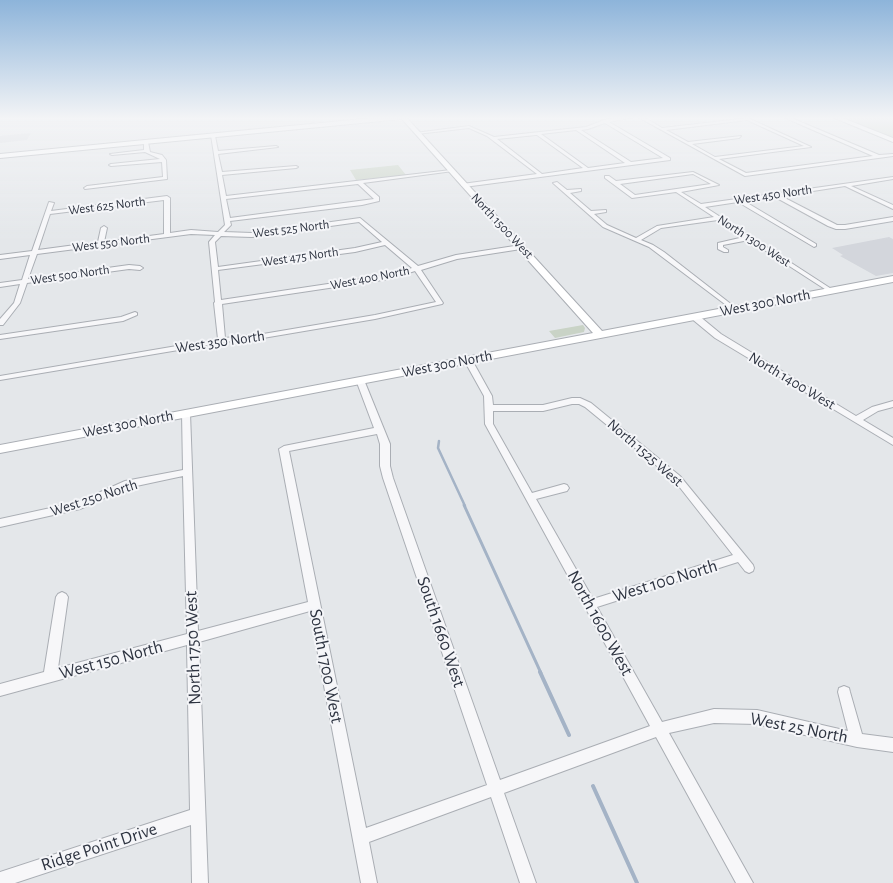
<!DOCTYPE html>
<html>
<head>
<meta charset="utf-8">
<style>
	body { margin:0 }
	canvas { display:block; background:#e4e7ea }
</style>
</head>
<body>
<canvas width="893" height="883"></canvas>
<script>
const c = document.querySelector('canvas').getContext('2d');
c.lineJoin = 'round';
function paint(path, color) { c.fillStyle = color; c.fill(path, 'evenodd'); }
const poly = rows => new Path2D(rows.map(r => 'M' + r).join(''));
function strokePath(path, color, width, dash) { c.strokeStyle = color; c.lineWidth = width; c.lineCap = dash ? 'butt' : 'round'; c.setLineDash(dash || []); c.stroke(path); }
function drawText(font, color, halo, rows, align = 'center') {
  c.font = font + ' "Alegreya Sans",sans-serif'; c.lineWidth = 4; c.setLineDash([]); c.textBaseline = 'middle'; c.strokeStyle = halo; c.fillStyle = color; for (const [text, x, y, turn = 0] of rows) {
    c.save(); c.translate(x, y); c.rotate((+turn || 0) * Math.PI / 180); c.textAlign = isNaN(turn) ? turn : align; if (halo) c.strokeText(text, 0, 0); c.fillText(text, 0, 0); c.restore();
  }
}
paint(poly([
	[31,133,27,140,0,143,0,136],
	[889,237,893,239,893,273,876,276,840,256,843,255,832,248]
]), '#d3d6dc');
paint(poly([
	[839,117,893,117,893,138],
	[398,165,406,175,356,180,350,170],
	[583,325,585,328,584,332,555,338,549,331]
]), '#c9d3c6');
strokePath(poly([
	[439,441,438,448,465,506]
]), '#a4b3c6', 2.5);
strokePath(poly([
	[464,505,541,673]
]), '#a4b3c6', 3);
strokePath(poly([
	[540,672,569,735],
	[593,786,637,883]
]), '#a4b3c6', 4);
const street = poly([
	[622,117,635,117,609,122,670,158,670,160,464,187,461,185,462,184,537,174,487,136,469,128,417,134,415,133,469,126,494,137,586,127,604,120,622,117],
	[605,123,663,158,631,162,581,130,588,129,605,123],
	[576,130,625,163,588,168,541,134,576,130],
	[536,135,537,135,583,168,542,174,497,139,536,135],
	[638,117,644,117,662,128,748,118,811,147,719,159,746,173,873,156,783,117,789,117,879,155,893,154,893,156,745,176,638,117],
	[747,120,804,146,715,157,692,144,739,138,741,136,688,142,666,130,747,120],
	[211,135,215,136,218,151,276,146,278,147,218,154,222,172,296,166,298,167,296,168,222,175,226,196,451,170,453,171,363,183,379,197,379,201,362,205,230,221,231,225,224,232,252,233,360,218,418,266,456,255,521,245,524,247,521,249,457,259,421,270,443,303,442,304,375,319,263,338,232,341,0,380,0,376,218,339,214,303,215,302,209,242,215,235,191,234,37,254,28,279,129,265,140,266,143,268,140,270,129,269,27,283,20,303,3,325,0,325,0,319,14,303,20,284,0,287,0,283,22,280,30,255,0,259,0,255,32,251,49,202,54,203,51,211,167,196,170,198,170,233,191,230,218,232,225,225,211,135],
	[358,184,374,199,230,218,226,199,358,184],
	[164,200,164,234,104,242,107,228,104,226,101,228,98,242,38,250,50,214,164,200],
	[359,222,382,242,355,248,218,267,215,242,221,236,252,237,359,222],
	[385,245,412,268,388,275,221,300,218,270,355,252,385,245],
	[415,271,436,302,375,315,263,334,225,338,222,304,389,279,415,271],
	[144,141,148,142,150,152,162,155,166,160,167,179,85,189,84,188,87,186,163,177,162,162,111,166,109,165,111,164,160,159,145,152,112,155,110,154,144,150,144,141],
	[693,172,719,185,681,192,701,204,893,177,893,179,851,186,893,205,893,209,845,186,781,196,837,225,845,225,893,217,893,221,845,229,836,229,828,226,775,197,744,201,816,244,816,246,814,247,738,202,705,207,833,290,834,291,831,293,749,240,723,245,723,247,728,250,728,252,724,252,718,249,718,243,744,237,718,220,661,228,641,240,653,245,664,252,736,308,736,310,734,311,649,247,603,227,553,183,557,182,567,190,581,189,581,191,570,193,591,211,606,210,606,212,594,214,607,225,636,238,657,226,714,217,676,192,632,198,605,178,605,176,609,176,616,181,693,172],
	[693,174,711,184,635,195,620,184,693,174],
	[135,312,137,313,137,315,123,321,0,339,0,335,121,317,135,312],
	[692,315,698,315,721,334,856,416,872,407,893,401,893,407,878,411,863,420,893,438,893,445,715,338,692,319,692,315],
	[465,358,471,358,472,360,492,396,493,405,543,405,572,398,580,398,591,403,680,476,753,565,754,568,753,571,749,573,745,571,738,562,597,607,662,722,714,709,757,710,848,731,838,692,839,688,844,686,849,688,850,692,862,734,893,738,893,752,857,747,757,724,714,723,669,733,753,883,736,883,656,737,504,793,536,883,520,883,491,797,369,842,377,883,361,883,310,611,199,642,208,883,192,883,191,825,15,883,0,883,0,872,190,810,187,645,0,696,0,684,44,672,56,597,58,594,62,592,66,594,68,597,58,668,187,634,183,476,127,488,80,509,0,527,0,519,78,502,125,481,183,470,182,413,186,410,190,413,198,631,308,602,279,449,284,446,374,428,356,380,360,378,364,380,390,444,390,466,393,478,500,780,650,726,485,424,484,396,464,360,465,358],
	[572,404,579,404,585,407,674,480,733,555,593,599,536,499,567,491,569,488,567,485,564,484,532,493,493,424,493,411,543,411,572,404],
	[377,434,380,444,380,466,383,478,487,785,366,828,289,451,377,434]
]);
const secondary = poly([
	[383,117,406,117,602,331,893,276,893,282,0,453,0,445,593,333,402,119,0,158,0,154,383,117],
	[832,117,840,117,893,138,893,142,832,117]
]);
strokePath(street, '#aaaeb4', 2);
strokePath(secondary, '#aaaeb4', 2);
paint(street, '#f7f7f9');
paint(secondary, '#fff');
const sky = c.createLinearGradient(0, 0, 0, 241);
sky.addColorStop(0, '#8db4da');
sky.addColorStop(0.49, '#f3f4f6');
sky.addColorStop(1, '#f3f4f600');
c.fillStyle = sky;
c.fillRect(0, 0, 893, 241);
drawText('13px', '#2e3441', '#f4f5f8', [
	["West 450 North",773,195,-8],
	["West 625 North",107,206,-7],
	["North 1500 West",502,226,47],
	["West 525 North",291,229,-7],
	["North 1300 West",754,241,33],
	["West 550 North",111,243,-7],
	["West 475 North",300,257,-8],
	["West 500 North",70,275,-8],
	["West 400 North",370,278,-11]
]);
drawText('15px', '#2e3441', '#f4f5f8', [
	["West 300 North",765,303,-11],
	["West 350 North",220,342,-8],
	["West 300 North",447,364,-11],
	["North 1400 West",792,381,31],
	["West 300 North",128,424,-11],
	["North 1525 West",645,453,41],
	["West 250 North",94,498,-18]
]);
drawText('18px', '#2e3441', '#f4f5f8', [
	["West 100 North",665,581,-17],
	["North 1600 West",600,623,61],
	["South 1660 West",441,632,71],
	["North 1750 West",193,648,-92],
	["West 150 North",111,660,-15],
	["South 1700 West",326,666,79],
	["West 25 North",799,728,11],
	["Ridge Point Drive",99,847,-18]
]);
</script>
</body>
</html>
